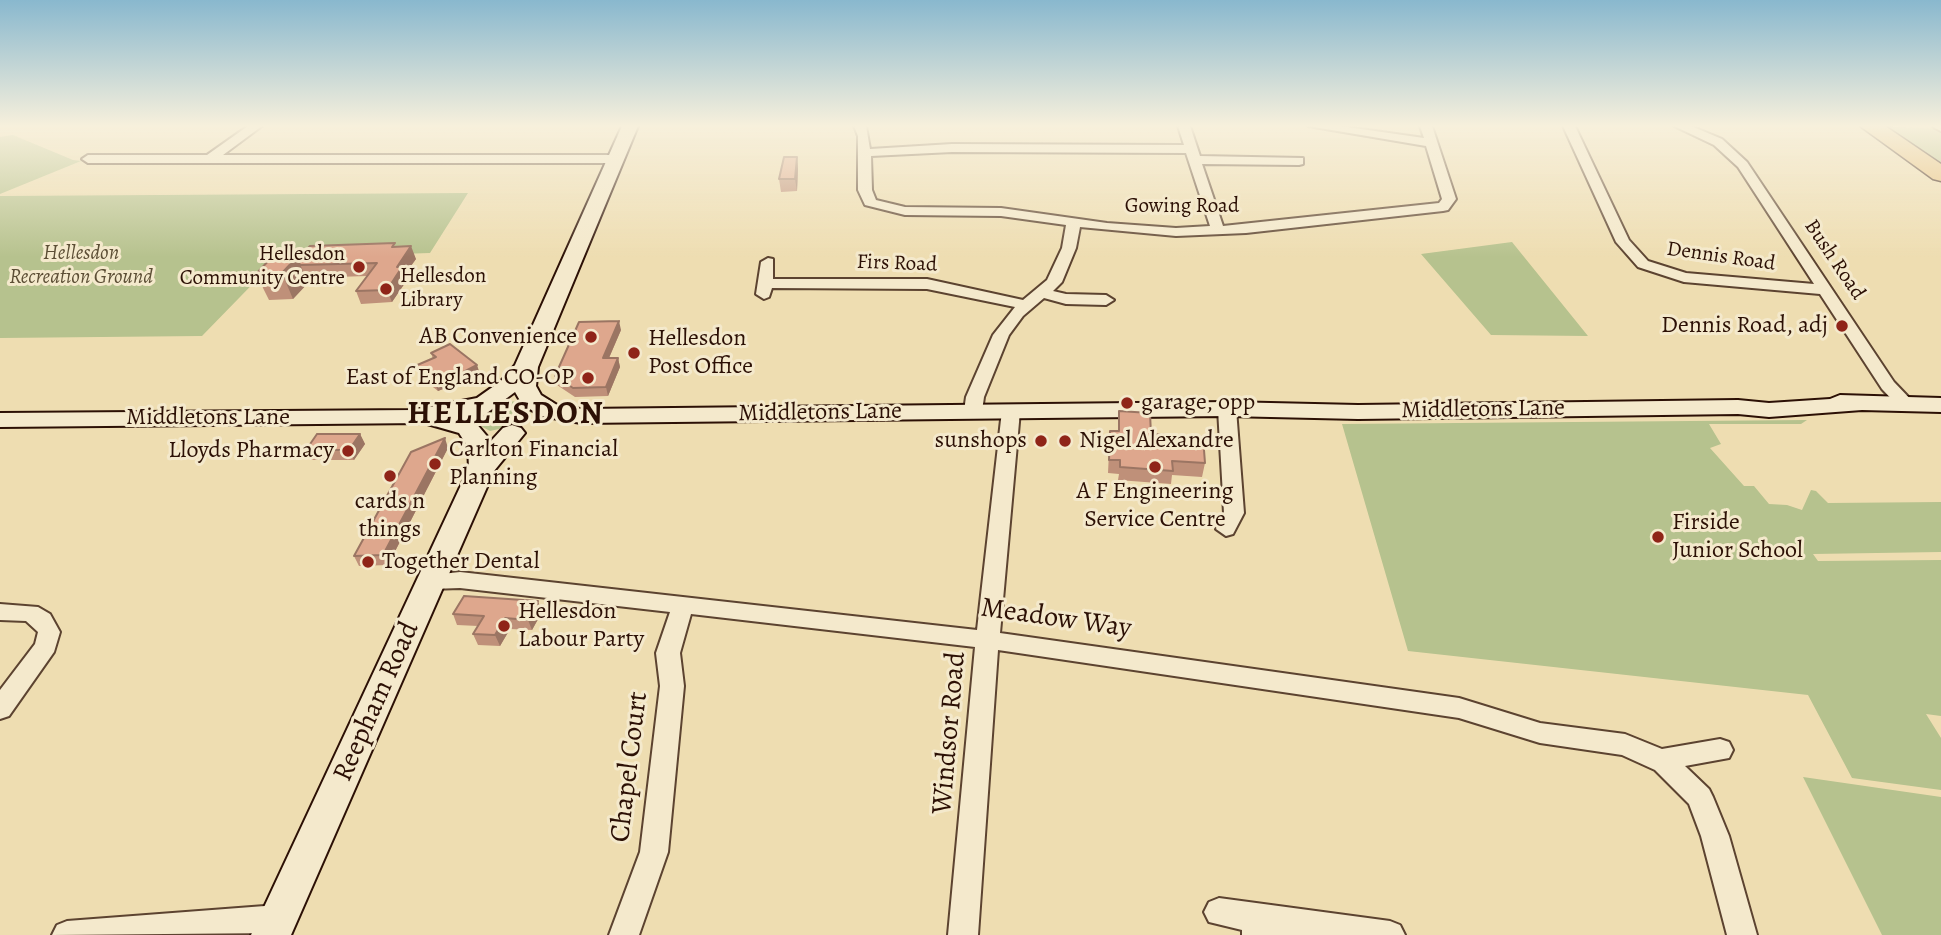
<!DOCTYPE html>
<html>
<head>
<meta charset="utf-8">
<style>
	body { margin:0 }
	canvas { display:block; background:#eeddb1 }
</style>
</head>
<body>
<canvas width="1941" height="935"></canvas>
<script>
const c = document.querySelector('canvas').getContext('2d');
c.lineJoin = 'round';
function paint(path, color) { c.fillStyle = color; c.fill(path, 'evenodd'); }
const poly = rows => new Path2D(rows.map(r => 'M' + r).join(''));
function strokePath(path, color, width, dash) { c.strokeStyle = color; c.lineWidth = width; c.lineCap = dash ? 'butt' : 'round'; c.setLineDash(dash || []); c.stroke(path); }
function drawText(font, color, halo, rows, align = 'center') {
  c.font = font + ' Alegreya,serif'; c.lineWidth = 6; c.setLineDash([]); c.textBaseline = 'middle'; c.strokeStyle = halo; c.fillStyle = color; for (const [text, x, y, turn = 0] of rows) {
    c.save(); c.translate(x, y); c.rotate((+turn || 0) * Math.PI / 180); c.textAlign = isNaN(turn) ? turn : align; if (halo) c.strokeText(text, 0, 0); c.fillText(text, 0, 0); c.restore();
  }
}
paint(poly([
	[1884,126,1941,129,1941,167],
	[13,135,73,160,81,161,0,194,0,137],
	[468,193,430,253,278,258,202,336,0,338,0,196],
	[1512,242,1588,336,1491,335,1421,254],
	[518,401,526,403,531,413,521,424,490,431,477,424,477,418,498,403],
	[1807,420,1801,424,1709,424,1721,444,1710,448,1744,486,1754,486,1769,504,1787,505,1802,510,1811,490,1816,491,1828,503,1941,502,1941,552,1813,554,1818,561,1941,560,1941,716,1926,714,1941,738,1941,790,1852,778,1808,695,1408,651,1342,424],
	[1803,777,1941,797,1941,935,1882,935]
]), '#b6c28e');
const street = poly([
	[248,126,262,126,223,155,614,155,620,159,614,163,88,163,82,159,88,155,207,155,248,126],
	[854,126,866,126,870,149,952,144,1184,145,1178,126,1190,126,1200,156,1303,158,1303,164,1299,165,1202,164,1223,226,1439,203,1442,199,1426,146,1308,126,1340,126,1424,138,1420,126,1432,126,1456,199,1448,210,1443,211,1246,233,1176,236,1080,227,1076,248,1062,282,1053,291,1066,294,1106,295,1114,300,1106,305,1066,304,1044,298,1023,316,1009,335,984,397,982,411,973,416,964,411,966,397,993,335,1015,307,927,289,772,288,769,297,764,299,756,294,761,262,768,258,773,259,773,279,927,279,1023,300,1047,280,1062,248,1066,225,1001,216,905,215,865,205,858,190,858,136,854,126],
	[952,152,1186,153,1210,226,1176,228,1107,223,1001,208,905,207,876,200,872,190,871,156,952,152],
	[1563,126,1575,126,1629,240,1648,261,1686,273,1814,284,1738,167,1714,145,1674,126,1691,126,1722,139,1747,162,1894,382,1916,405,1913,409,1901,409,1882,389,1820,294,1684,282,1638,267,1616,242,1563,126],
	[1933,126,1941,126,1941,131,1935,128,1933,126],
	[1227,404,1236,409,1244,513,1233,534,1226,536,1216,529,1224,513,1218,409,1227,404],
	[1011,406,1020,411,1000,633,1459,698,1540,723,1625,734,1662,749,1720,739,1729,742,1733,750,1729,758,1685,766,1709,789,1713,797,1729,836,1757,935,1727,935,1701,836,1689,804,1655,770,1622,755,1540,743,1459,718,998,650,978,935,948,935,975,647,691,614,680,653,684,686,668,852,639,935,609,935,640,852,660,686,656,653,670,612,460,588,431,589,423,586,420,581,423,576,460,572,977,630,1002,411,1011,406],
	[0,604,38,607,50,614,60,632,54,652,9,716,0,719,0,690,35,644,38,632,26,621,0,620,0,604],
	[1219,898,1390,921,1400,925,1405,935,1242,935,1242,930,1209,922,1204,912,1209,902,1219,898],
	[278,905,288,909,293,919,288,929,278,933,52,935,57,925,67,921,278,905]
]);
const secondary = poly([
	[622,126,638,126,538,367,536,386,541,395,557,405,581,409,1227,402,1358,405,1738,400,1769,403,1830,399,1840,395,1941,398,1941,412,1862,410,1769,417,1738,414,1358,419,1227,416,581,423,541,416,522,404,515,392,475,422,491,441,503,428,512,425,521,428,525,433,494,471,291,935,251,935,469,468,468,447,459,433,424,423,0,427,0,413,415,410,477,398,501,381,515,365,622,126]
]);
const highway = poly([
	[1860,126,1885,126,1941,164,1941,181,1933,179,1860,126]
]);
strokePath(street, '#5c4330', 4);
strokePath(secondary, '#2c1005', 4);
strokePath(highway, '#2c1005', 3);
paint(street, '#f4e9cc');
paint(secondary, '#f4e9cc');
paint(highway, '#e7be78');
paint(poly([
	[797,157,798,169,797,191,781,192,779,179],
	[396,247,416,259,405,274,407,280,392,302,361,304,356,291,367,276,306,278,308,283,293,299,269,300,256,274,297,257,298,259],
	[621,330,609,358,618,358,620,367,608,396,575,397,557,385,555,376],
	[431,353,480,374,451,390,448,387,438,391,419,376,415,366,433,359],
	[1119,411,1151,434,1205,463,1202,477,1172,475,1171,484,1118,480,1119,474,1108,473,1110,431,1118,431],
	[360,434,365,444,354,460,311,460,306,450],
	[448,448,388,565,359,566,354,556],
	[542,612,532,630,510,629,500,646,478,645,473,634,478,626,457,625,453,614]
]), '#bf9079');
paint(poly([
	[797,157,798,169,797,191,795,179],
	[411,246,416,259,405,274,407,280,392,302,387,290,397,267],
	[297,257,308,283,293,299,282,273],
	[619,321,621,330,605,367,603,358],
	[618,358,620,367,608,396,606,387],
	[477,365,480,374,451,390,448,380],
	[444,377,448,387,438,391,434,381],
	[360,434,365,444,354,460,349,450],
	[445,438,448,448,388,565,383,555],
	[538,601,542,612,532,630,528,620],
	[505,618,510,629,500,646,495,635]
]), '#9b7563');
const building = poly([
	[784,157,797,157,795,179,779,179,784,157],
	[395,243,392,247,411,246,397,267,402,267,387,290,356,291,377,263,300,265,298,259,310,246,395,243],
	[272,257,297,257,282,273,256,274,272,257],
	[619,321,603,358,618,358,606,387,573,388,555,376,579,322,619,321],
	[450,344,477,365,448,380,444,377,434,381,415,366,436,357,431,353,450,344],
	[1119,411,1150,413,1151,434,1203,437,1205,463,1172,461,1173,471,1120,467,1120,460,1109,460,1110,431,1119,431,1119,411],
	[317,434,360,434,349,450,306,450,317,434],
	[445,438,383,555,354,556,411,452,445,438],
	[464,596,538,601,528,620,505,618,495,635,473,634,484,616,453,614,464,596]
]);
paint(building, '#dea78d');
strokePath(building, '#9b7563', 2);
const sky = c.createLinearGradient(0, 0, 0, 257);
sky.addColorStop(0, '#89b8ce');
sky.addColorStop(0.49, '#f7f0dc');
sky.addColorStop(1, '#f7f0dc00');
c.fillStyle = sky;
c.fillRect(0, 0, 1941, 257);
for (const [x, y, r, color] of [
	[359,267,7,"#8f2418"],
	[386,289,7,"#8f2418"],
	[1842,326,7,"#8f2418"],
	[591,337,7,"#8f2418"],
	[634,353,7,"#8f2418"],
	[588,378,7,"#8f2418"],
	[1127,403,7,"#8f2418"],
	[1041,441,7,"#8f2418"],
	[1065,441,7,"#8f2418"],
	[348,451,7,"#8f2418"],
	[435,464,7,"#8f2418"],
	[1155,467,7,"#8f2418"],
	[390,476,7,"#8f2418"],
	[1658,537,7,"#8f2418"],
	[368,562,7,"#8f2418"],
	[504,626,7,"#8f2418"]
]) { const dot = new Path2D(); dot.arc(x, y, r, 0, 2 * Math.PI); c.fillStyle = color; c.fill(dot); strokePath(dot, '#f4e9cc', 2.5); }
drawText('21px', '#2c1005', '#f4e9cc', [
	["Gowing Road",1182,207],
	["Dennis Road",1721,257,8],
	["Bush Road",1834,260,56],
	["Firs Road",897,264,2]
]);
drawText('italic 21px', '#5c4e35', '#f4e9cc', [
	["Hellesdon",81,254],
	["Recreation Ground",81,278]
]);
drawText('21px', '#2c1005', '#f4e9cc', [
	["Hellesdon",345,255],
	["Community Centre",345,279],
	["Hellesdon",400,277,"left"],
	["Library",400,301,"left"]
], 'right');
drawText('24px', '#2c1005', '#f4e9cc', [
	["Dennis Road, adj",1828,326,"right"],
	["AB Convenience",577,337,"right"],
	["Hellesdon",648,339],
	["Post Office",648,367],
	["East of England CO-OP",574,378,"right"],
	["garage, opp",1141,403],
	["sunshops",1027,441,"right"],
	["Nigel Alexandre",1079,441],
	["Carlton Financial",449,450],
	["Planning",449,478],
	["Lloyds Pharmacy",334,451,"right"],
	["A F Engineering",1155,492,"center"],
	["Service Centre",1155,520,"center"],
	["cards n",390,502,"center"],
	["things",390,530,"center"],
	["Firside",1672,523],
	["Junior School",1672,551],
	["Together Dental",382,562],
	["Hellesdon",518,612],
	["Labour Party",518,640]
], 'left');
drawText('24px', '#2c1005', '#f4e9cc', [
	["Middletons Lane",1483,410,-1],
	["Middletons Lane",820,413,-1],
	["Middletons Lane",208,418]
]);
drawText('28px', '#2c1005', '#f4e9cc', [
	["Meadow Way",1056,619,8],
	["Reepham Road",377,702,-66],
	["Windsor Road",950,733,-85],
	["Chapel Court",630,767,-83]
]);
c.letterSpacing = '2px';
drawText('bold 32px', '#2c1005', '#f4e9cc', [
	["HELLESDON",506,415]
]);
c.letterSpacing = '0px';
</script>
</body>
</html>
